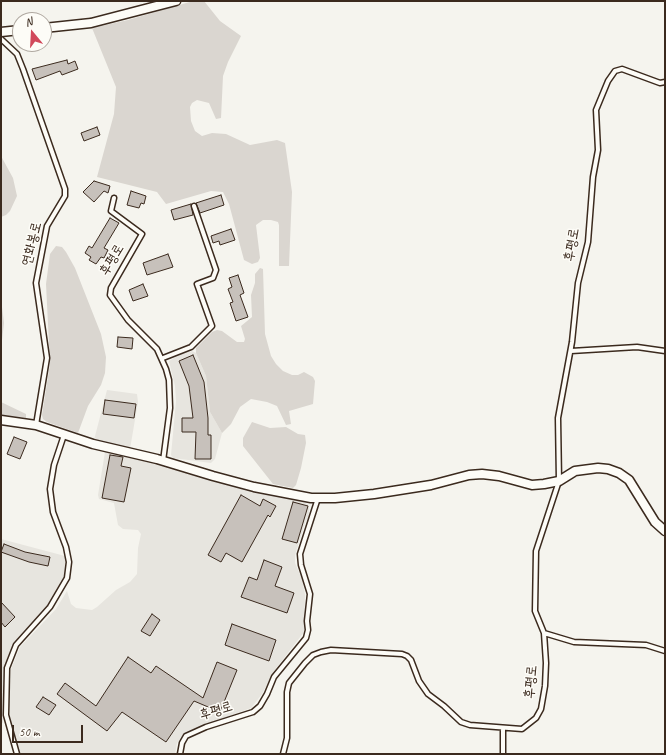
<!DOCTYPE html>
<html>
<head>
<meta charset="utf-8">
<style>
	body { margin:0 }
	#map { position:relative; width:666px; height:755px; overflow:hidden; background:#f5f4ee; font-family:Caveat,sans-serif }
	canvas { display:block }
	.frame { position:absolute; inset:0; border:2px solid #3b2a1e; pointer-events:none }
	.north { position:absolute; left:12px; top:12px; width:40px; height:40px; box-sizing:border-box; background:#fdfcf7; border:1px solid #afa8a0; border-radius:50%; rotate:342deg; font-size:11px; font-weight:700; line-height:16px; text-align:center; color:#3b2a1e }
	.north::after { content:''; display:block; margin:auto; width:14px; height:18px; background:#d1495b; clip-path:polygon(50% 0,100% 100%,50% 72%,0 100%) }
	.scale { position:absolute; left:12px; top:725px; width:71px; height:18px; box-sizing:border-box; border:2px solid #3b2a1e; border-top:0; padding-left:5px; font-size:12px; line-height:14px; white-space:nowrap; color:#3b2a1e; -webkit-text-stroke:3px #fdfcf7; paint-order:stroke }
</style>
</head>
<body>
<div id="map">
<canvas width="666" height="755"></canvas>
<div class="frame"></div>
<div class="north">N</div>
<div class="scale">50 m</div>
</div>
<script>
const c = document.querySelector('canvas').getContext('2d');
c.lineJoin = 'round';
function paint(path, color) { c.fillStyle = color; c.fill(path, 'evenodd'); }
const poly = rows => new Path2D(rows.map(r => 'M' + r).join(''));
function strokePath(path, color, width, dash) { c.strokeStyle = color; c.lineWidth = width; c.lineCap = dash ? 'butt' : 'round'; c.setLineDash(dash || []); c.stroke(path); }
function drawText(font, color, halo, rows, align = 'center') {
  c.font = font + ' Caveat,"Poor Story",sans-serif'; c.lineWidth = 3; c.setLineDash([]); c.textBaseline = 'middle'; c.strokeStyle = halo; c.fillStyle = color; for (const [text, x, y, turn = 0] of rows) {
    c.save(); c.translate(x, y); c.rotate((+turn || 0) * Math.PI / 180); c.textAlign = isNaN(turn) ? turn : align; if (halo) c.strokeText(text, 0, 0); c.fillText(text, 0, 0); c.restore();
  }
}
paint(poly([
	[192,351,196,353,206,376,210,412,222,433,215,459,211,463,173,458,171,455,176,401,175,386,169,361,181,354],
	[107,390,137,394,138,402,130,449,94,440],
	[105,452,165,466,223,484,300,500,309,505,309,517,305,523,295,555,295,563,302,579,305,595,304,632,274,671,262,694,251,708,185,732,177,743,175,754,21,754,11,722,9,706,11,669,20,647,56,609,67,591,71,604,76,608,92,610,97,607,116,590,130,582,137,574,138,548,141,534,138,530,123,529,118,525,114,503,99,499,98,495],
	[1,539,65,556,66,564,65,577,60,588,51,602,19,636,7,658,3,682,3,722,1,725]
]), '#e7e5df');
paint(poly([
	[193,1,204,1,220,21,241,36,228,62,223,76,221,118,216,119,209,103,197,100,192,103,190,107,191,121,195,131,202,136,212,133,226,134,250,145,277,140,285,143,292,192,289,266,279,266,279,225,278,222,271,220,263,220,256,225,260,258,258,262,252,264,244,260,229,204,223,192,211,191,166,204,157,192,97,177,114,114,116,87,92,28,128,20],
	[1,156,13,178,17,196,10,211,6,215,1,217],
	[56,246,62,247,66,252,75,268,101,334,106,357,105,373,101,385,88,406,78,433,47,422,43,419,42,415,50,364,46,284,50,254],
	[260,268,263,269,265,334,271,356,276,364,283,371,292,375,298,375,304,372,313,377,315,381,313,404,289,411,291,424,286,425,277,406,267,402,251,399,240,407,231,424,222,433,210,412,206,376,196,353,196,348,212,332,217,330,222,331,237,342,244,342,245,339,241,326,252,317,251,295,255,283,255,274],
	[1,299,4,323,1,349],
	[1,402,26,414,26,418,1,415],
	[252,422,270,428,286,427,298,434,305,435,306,443,301,468,296,485,293,488,273,484,243,446,243,438]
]), '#dad6d0');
const building = poly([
	[67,60,68,64,75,61,78,69,62,75,60,71,36,80,32,69,67,60],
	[97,127,100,135,84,141,81,133,97,127],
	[94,181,110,186,108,193,104,191,94,202,83,192,94,181],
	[131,191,146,196,144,204,141,203,139,208,127,205,131,191],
	[221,195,224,205,200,213,196,203,221,195],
	[191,204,193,215,174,220,171,210,191,204],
	[110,218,119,223,104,248,108,250,104,258,101,257,96,264,89,260,91,257,85,253,89,246,92,248,110,218],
	[231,229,235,240,220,245,219,241,213,243,211,236,231,229],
	[168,254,173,267,147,275,143,263,168,254],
	[238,275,244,293,240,295,248,317,236,321,230,303,233,302,228,289,232,287,229,278,238,275],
	[143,284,148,296,133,301,129,290,143,284],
	[118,337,133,338,132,349,117,347,118,337],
	[193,355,204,382,208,418,208,435,211,435,211,459,195,459,196,432,182,432,182,418,193,418,189,386,179,361,193,355],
	[105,400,136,404,134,418,103,414,105,400],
	[14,437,27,442,20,459,7,454,14,437],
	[110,455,123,457,121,466,131,468,124,502,102,498,110,455],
	[241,495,260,506,263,499,276,506,270,517,268,515,242,562,226,553,221,562,208,555,241,495],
	[293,502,308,506,297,543,282,539,293,502],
	[4,544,25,552,50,557,48,566,29,562,1,552,4,544],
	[264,560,282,567,275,586,294,593,287,613,241,597,249,577,257,580,264,560],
	[1,602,15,617,5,627,1,622,1,602],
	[152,614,160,620,150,636,141,631,152,614],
	[232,624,276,640,269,661,225,645,232,624],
	[128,657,151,673,156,666,203,698,217,662,237,670,220,712,194,701,166,742,122,712,107,731,57,694,65,683,96,706,128,657],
	[43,697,56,705,49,715,36,707,43,697]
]);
paint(building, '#c7c1bb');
strokePath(building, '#3b2a1e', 1);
const service = poly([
	[1,39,17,54,23,69,65,189,65,196,47,226,36,283,47,358,36,425],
	[114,198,111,211,142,234,111,288,110,295,128,320,157,349,166,369,169,380,170,408,163,461],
	[571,351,637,347,665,351],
	[163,358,191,347,212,326,197,284,213,278,216,270,194,206],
	[544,633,574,642,646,645,665,651],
	[17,754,6,715,7,668,16,645,50,607,67,578,69,562,66,547,53,512,50,489,54,465,64,435],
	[180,754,182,743,186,736,206,727,253,712,260,706,267,694,274,677,306,638,308,630,307,621,310,594,301,565,300,554,318,498],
	[283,754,287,738,287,692,289,683,305,663,313,655,321,652,331,650,402,654,407,656,411,660,419,681,428,694,444,706,461,722,470,725,522,729,536,718,541,709,545,686,546,663,544,633,535,611,536,551,559,481,558,418,572,342,578,283,588,242,593,177,598,150,596,110,608,81,615,71,622,69,660,83,665,82],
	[503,754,503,728]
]);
const minor = poly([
	[44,28,91,23,176,1],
	[1,32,20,30],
	[1,420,36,425,93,444,157,459,213,476,254,487,311,498,335,498,374,494,431,485,469,475,482,474,499,476,532,485,544,484,559,481,575,471,598,468,608,469,619,473,629,480,655,522,665,531]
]);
strokePath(service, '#3b2a1e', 7);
strokePath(minor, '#3b2a1e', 11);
strokePath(service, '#fdfcf7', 4);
strokePath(minor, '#fdfcf7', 8);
drawText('14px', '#3b2a1e', '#fdfcf7', [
	["연화봉로",32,244,-76],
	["후평로",572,245,-80],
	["후평로",112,260,-59],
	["후평로",531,682,-85],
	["후평로",216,711,-17]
]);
</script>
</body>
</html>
